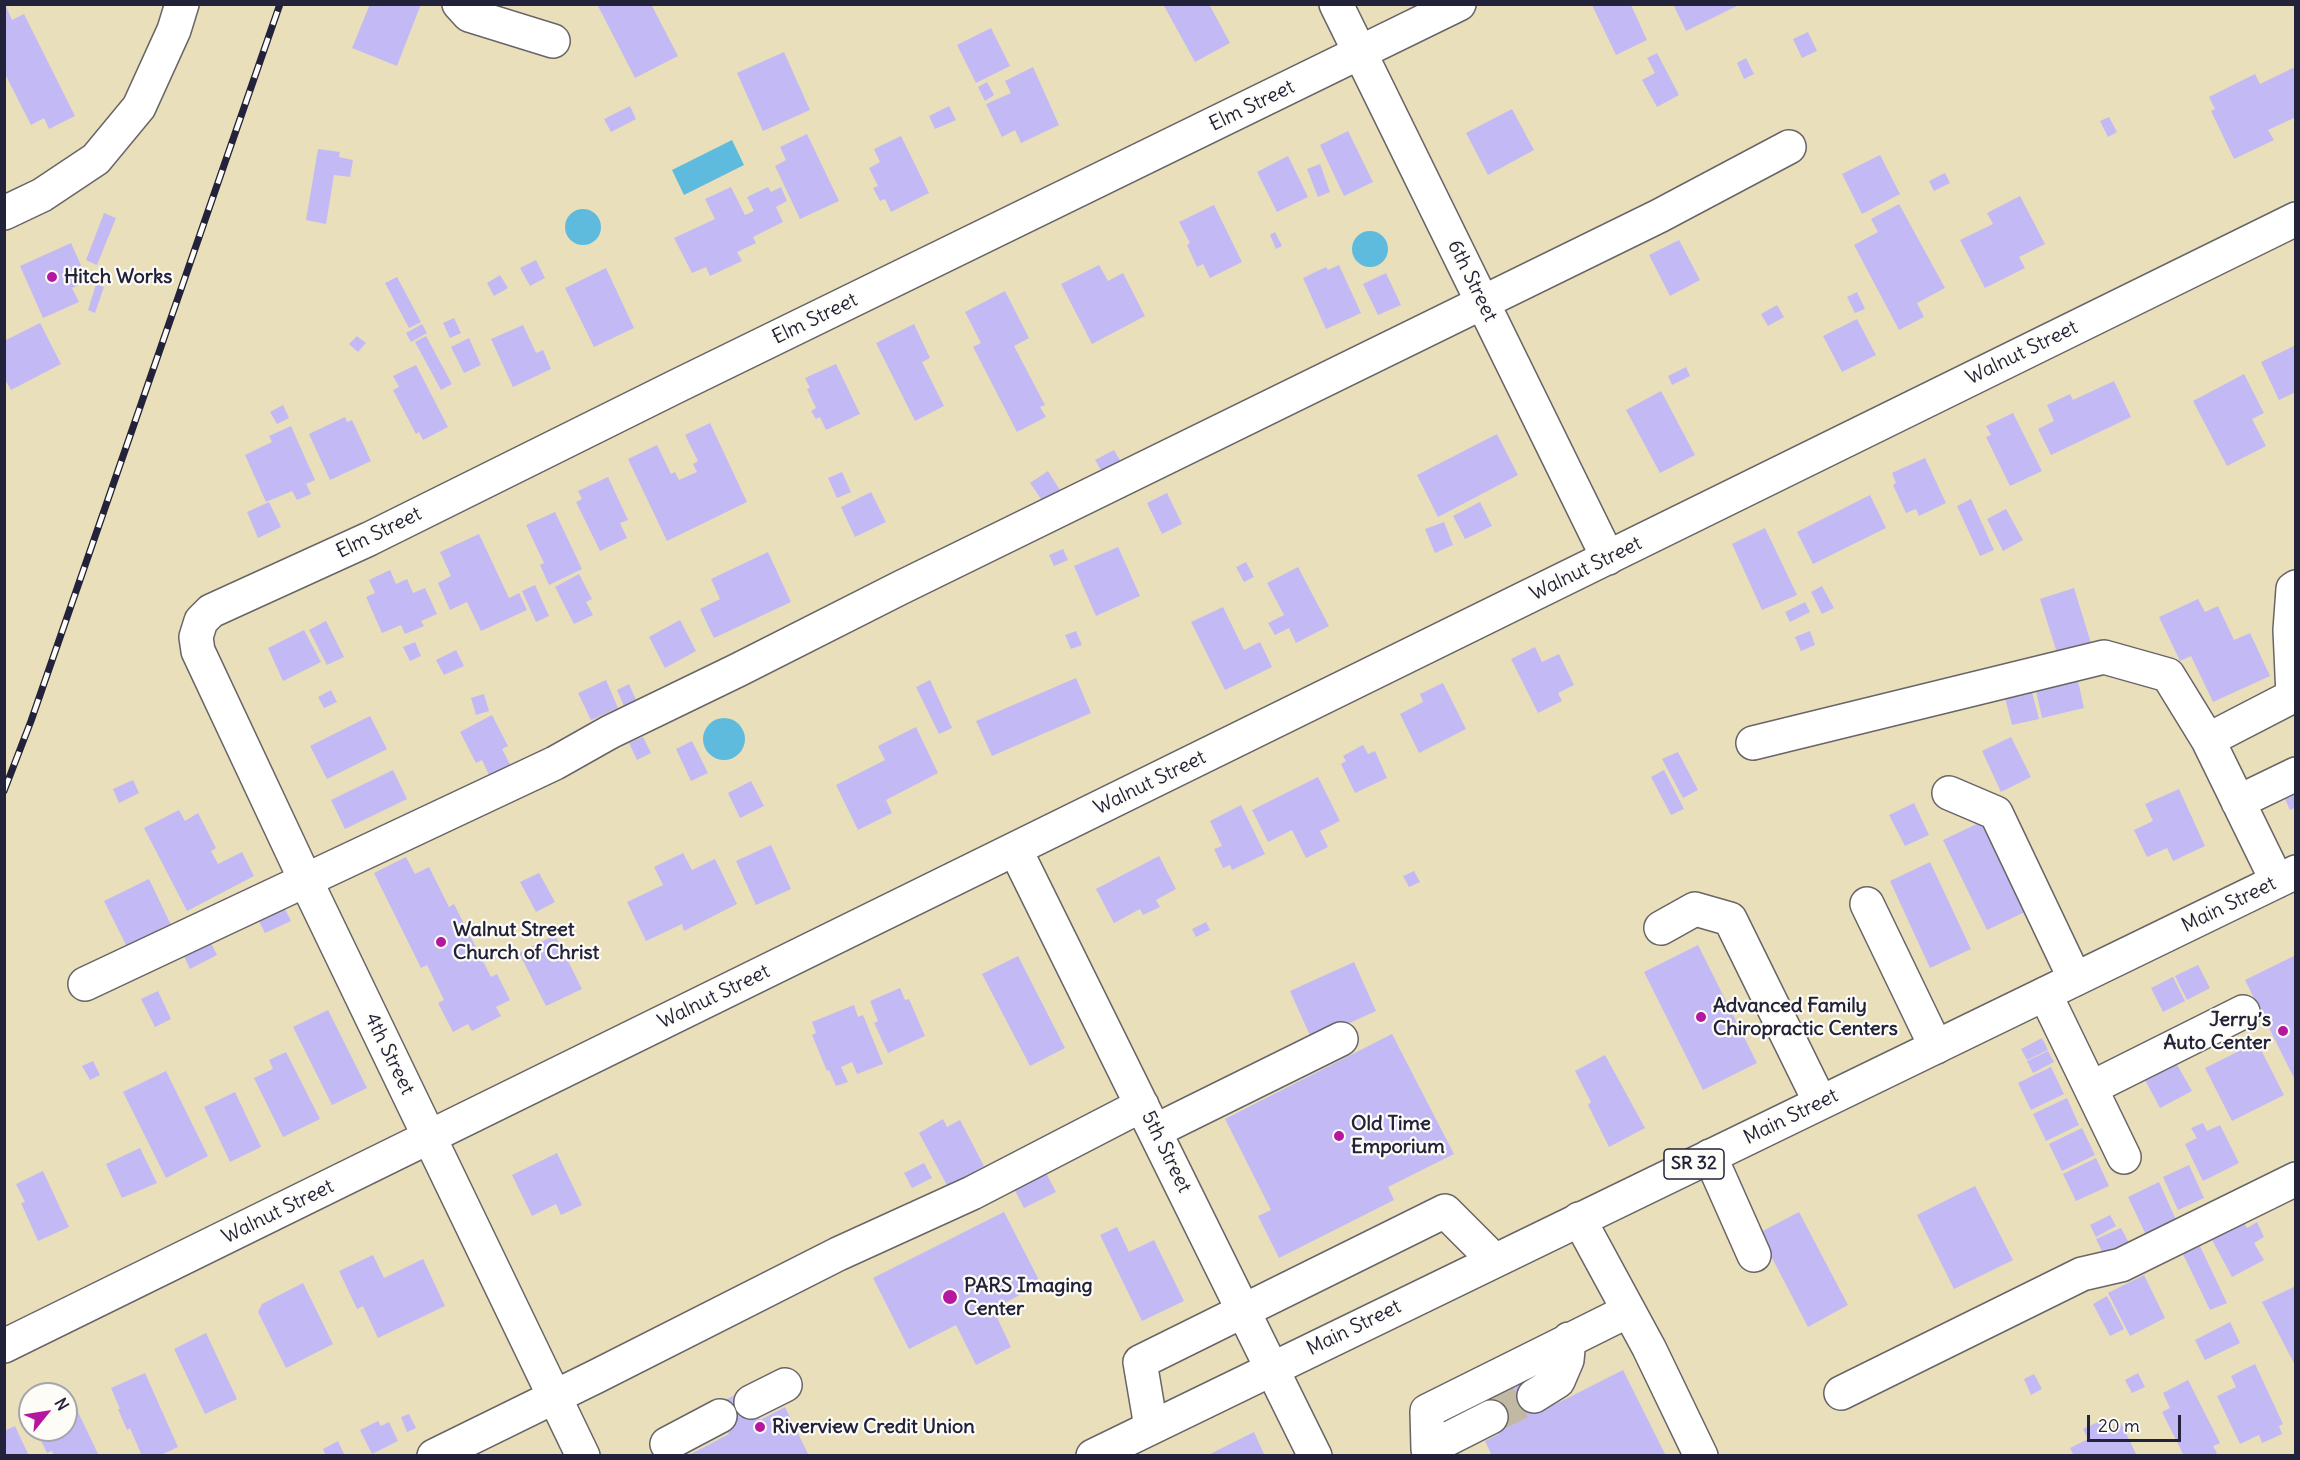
<!DOCTYPE html>
<html>
<head>
<meta charset="utf-8">
<style>
	body { margin:0 }
	#map { position:relative; width:2300px; height:1460px; overflow:hidden; background:#e9dfba; font-family:Delius,sans-serif }
	canvas { display:block }
	.frame { position:absolute; inset:0; border:6px solid #22223b; pointer-events:none }
	.north { position:absolute; left:18px; top:1382px; width:60px; height:60px; box-sizing:border-box; background:#fdfcf7; border:2px solid #a5a5ac; border-radius:50%; rotate:60deg; font-size:16px; font-weight:700; line-height:24px; text-align:center; color:#22223b }
	.north::after { content:''; display:block; margin:auto; width:21px; height:27px; background:#b5179e; clip-path:polygon(50% 0,100% 100%,50% 72%,0 100%) }
	.scale { position:absolute; left:2087px; top:1415px; width:94px; height:27px; box-sizing:border-box; border:3px solid #22223b; border-top:0; padding-left:8px; font-size:18px; line-height:21px; white-space:nowrap; color:#22223b; -webkit-text-stroke:4px #fdfcf7; paint-order:stroke }
</style>
</head>
<body>
<div id="map">
<canvas width="2300" height="1460"></canvas>
<div class="frame"></div>
<div class="north">N</div>
<div class="scale">20 m</div>
</div>
<script>
const c = document.querySelector('canvas').getContext('2d');
c.lineJoin = 'round';
function paint(path, color) { c.fillStyle = color; c.fill(path, 'evenodd'); }
const poly = rows => new Path2D(rows.map(r => 'M' + r).join(''));
function strokePath(path, color, width, dash) { c.strokeStyle = color; c.lineWidth = width; c.lineCap = dash ? 'butt' : 'round'; c.setLineDash(dash || []); c.stroke(path); }
function drawText(font, color, halo, rows, align = 'center') {
  c.font = font + ' Delius,sans-serif'; c.lineWidth = 4.5; c.setLineDash([]); c.textBaseline = 'middle'; c.strokeStyle = halo; c.fillStyle = color; for (const [text, x, y, turn = 0] of rows) {
    c.save(); c.translate(x, y); c.rotate((+turn || 0) * Math.PI / 180); c.textAlign = isNaN(turn) ? turn : align; if (halo) c.strokeText(text, 0, 0); c.fillText(text, 0, 0); c.restore();
  }
}
paint(poly([
	[732,140,744,165,684,195,672,170],
	'565 227a18 18 0 1 1 36 0a18 18 0 1 1-36 0Z',
	'1352 249a18 18 0 1 1 36 0a18 18 0 1 1-36 0Z',
	'703 739a21 21 0 1 1 42 0a21 21 0 1 1-42 0Z'
]), '#5fbbdd');
paint(poly([
	[5,4,12,20,24,14,75,116,49,129,44,118,31,125,4,72],
	[370,4,421,4,397,66,352,48],
	[597,4,651,4,678,56,635,78],
	[1163,4,1209,4,1230,43,1195,62],
	[1673,4,1741,4,1686,31],
	[1592,5,1631,5,1647,40,1616,55],
	[991,28,1010,66,976,83,957,45],
	[1808,32,1817,51,1802,58,1793,39],
	[784,52,810,110,763,131,737,73],
	[1657,53,1679,95,1657,107,1642,80,1655,73,1647,58],
	[1746,58,1754,74,1744,79,1737,63],
	[1033,67,1059,125,1021,143,1015,130,1002,137,986,104,1011,93,1005,81],
	[2293,68,2296,73,2296,117,2268,130,2274,140,2234,159,2211,111,2215,109,2209,97,2255,74,2260,84],
	[987,82,994,95,985,101,978,87],
	[630,106,636,119,611,132,604,119],
	[949,106,956,120,935,129,929,116],
	[1512,109,1534,150,1488,175,1466,133],
	[2109,117,2117,132,2108,137,2100,121],
	[1348,131,1373,182,1344,196,1320,145],
	[807,134,839,201,800,219,775,166,786,160,780,147],
	[901,136,929,193,891,212,885,199,880,201,873,188,878,186,869,168,880,162,874,149],
	[318,149,340,152,339,157,353,160,350,177,334,175,326,224,306,220],
	[1880,155,1900,194,1862,214,1842,174],
	[1288,156,1308,197,1277,212,1257,172],
	[1320,164,1330,192,1318,197,1307,169],
	[1945,173,1950,183,1934,191,1929,181],
	[731,187,745,215,754,211,747,197,768,187,771,192,781,187,787,201,776,207,783,222,753,237,756,243,737,252,742,261,710,276,706,267,692,273,674,238,715,219,705,199],
	[2020,196,2045,244,2019,257,2025,268,1985,288,1960,240,1993,224,1987,213],
	[1899,204,1945,288,1917,303,1924,317,1899,330,1854,245,1878,232,1871,219],
	[1214,205,1242,262,1210,278,1203,264,1197,267,1187,245,1190,243,1179,222],
	[104,213,116,218,97,265,86,260],
	[1275,232,1282,246,1276,249,1270,235],
	[1679,240,1700,280,1670,296,1649,255],
	[71,243,88,281,72,288,79,302,43,318,20,266],
	[536,260,545,278,530,286,520,268],
	[1099,265,1108,281,1123,273,1145,316,1092,344,1061,284],
	[1339,265,1361,313,1326,329,1303,278,1326,267,1328,270],
	[606,268,634,328,594,347,565,288],
	[1386,273,1401,305,1378,315,1363,284],
	[500,275,508,288,494,296,487,283],
	[397,277,421,322,409,328,385,283],
	[96,284,104,287,95,313,88,310],
	[1005,291,1029,338,1014,346,1045,405,1040,407,1046,417,1017,432,973,347,981,343,965,312],
	[1857,292,1865,309,1855,313,1847,297],
	[1777,305,1784,317,1768,326,1761,314],
	[454,318,461,333,450,338,443,323],
	[1857,319,1876,355,1842,372,1823,336],
	[40,323,61,364,11,390,4,378,4,341],
	[422,324,427,333,411,342,406,333],
	[914,324,930,358,922,362,944,406,915,421,876,343],
	[523,325,536,353,543,350,551,369,513,387,491,339],
	[357,336,366,343,358,352,349,344],
	[426,336,452,384,441,390,415,342],
	[469,338,481,365,464,373,451,347],
	[2296,345,2296,392,2279,400,2261,362],
	[836,364,860,414,826,430,820,417,816,419,811,411,816,408,807,389,810,388,805,378],
	[416,365,448,427,423,440,419,432,416,434,393,390,399,387,393,376],
	[1686,367,1690,376,1672,385,1668,376],
	[2244,374,2264,413,2252,419,2266,446,2227,466,2193,401],
	[2114,381,2131,417,2051,455,2038,429,2054,421,2047,405,2070,394,2073,400],
	[1661,391,1695,455,1660,473,1626,410],
	[283,405,289,418,277,424,270,412],
	[2013,413,2042,471,2010,486,1986,437,1991,435,1986,426],
	[345,417,347,422,352,420,371,461,330,480,309,434],
	[710,423,747,502,667,541,628,459,657,445,671,474,675,472,679,480,697,472,693,464,698,461,685,435],
	[291,426,315,480,306,484,311,494,297,500,292,491,266,502,245,455,272,442,269,436],
	[1497,434,1518,475,1438,517,1417,475],
	[1114,450,1121,462,1103,473,1095,460],
	[1925,458,1946,503,1919,516,1916,509,1906,513,1893,485,1896,483,1892,473],
	[1048,471,1063,495,1046,506,1030,483],
	[842,472,851,492,837,498,828,478],
	[608,477,628,520,620,523,627,538,600,551,576,502,582,499,578,491],
	[871,492,886,522,855,537,841,507],
	[1167,493,1182,524,1162,534,1147,503],
	[1870,495,1886,528,1813,564,1797,532],
	[1971,499,1994,550,1980,556,1957,506],
	[269,502,281,527,258,538,247,512],
	[1480,502,1492,526,1465,539,1453,516],
	[2006,509,2023,540,2003,551,1987,519],
	[555,512,582,569,549,585,540,565,544,563,526,525],
	[1444,522,1453,545,1435,553,1425,529],
	[1765,528,1797,595,1762,610,1732,544],
	[479,534,509,598,519,593,527,610,481,631,467,602,450,610,438,583,451,576,440,552],
	[1118,547,1140,596,1096,616,1074,566],
	[1063,549,1068,560,1054,566,1049,555],
	[768,552,791,602,714,638,700,609,720,599,711,579],
	[1246,562,1254,577,1244,582,1236,567],
	[1298,567,1329,626,1296,643,1289,628,1275,635,1268,623,1284,615,1267,583],
	[390,570,396,584,407,579,413,593,425,588,437,614,421,621,424,626,405,634,401,625,382,633,366,597,375,593,369,580],
	[579,574,592,599,586,602,593,615,574,624,555,587],
	[535,585,549,616,536,622,522,591],
	[1822,586,1834,608,1822,614,1811,592],
	[2074,588,2091,643,2057,653,2040,599],
	[2198,599,2205,612,2218,606,2234,640,2250,633,2270,676,2213,702,2191,656,2180,661,2159,617],
	[1805,602,1810,612,1790,622,1785,612],
	[1223,607,1244,650,1260,642,1272,667,1225,690,1191,622],
	[680,620,696,651,665,668,649,637],
	[326,621,344,657,327,665,309,630],
	[304,630,321,662,283,681,268,648],
	[1076,631,1082,645,1071,649,1065,635],
	[1810,631,1815,645,1801,651,1795,637],
	[415,642,421,656,410,661,403,647],
	[1535,647,1542,662,1559,654,1574,685,1558,693,1562,701,1538,713,1511,659],
	[456,650,464,666,444,675,436,660],
	[1076,678,1091,713,992,756,976,721],
	[606,680,618,708,591,720,578,693],
	[930,680,952,728,939,734,916,687],
	[2078,681,2084,708,2042,718,2036,691],
	[1443,683,1466,729,1419,753,1400,714,1423,702,1420,694],
	[629,684,636,700,624,706,617,690],
	[331,690,337,702,324,708,318,697],
	[2032,692,2039,719,2012,725,2005,698],
	[484,694,489,711,476,715,471,698],
	[492,715,508,746,502,749,511,766,490,777,482,760,476,763,460,732],
	[370,716,387,749,327,779,310,746],
	[916,727,938,773,886,800,892,813,858,830,836,785,885,760,878,746],
	[643,737,651,753,637,760,629,743],
	[2011,737,2031,777,2001,792,1982,751],
	[692,741,708,773,691,781,676,749],
	[1363,745,1368,754,1375,751,1387,778,1355,793,1341,764,1346,761,1343,756],
	[1678,752,1698,790,1683,798,1662,759],
	[393,770,407,799,345,829,331,800],
	[1664,770,1684,809,1671,815,1651,777],
	[1318,777,1340,821,1320,831,1328,847,1306,858,1292,830,1268,842,1252,810],
	[133,780,139,793,119,803,113,789],
	[751,781,764,806,740,818,728,793],
	[2296,783,2296,807,2290,810,2281,790],
	[2179,789,2205,846,2173,861,2167,848,2147,857,2134,830,2153,821,2145,804],
	[1914,803,1929,835,1905,846,1889,815],
	[1241,805,1265,854,1232,870,1230,865,1223,868,1214,849,1222,846,1210,821],
	[179,810,185,821,198,813,216,848,211,851,218,864,242,852,254,876,187,911,144,828],
	[1983,821,2027,911,1987,930,1943,840],
	[771,845,791,889,756,905,736,861],
	[683,853,692,870,715,859,737,904,684,931,682,924,646,941,627,902,663,885,654,867],
	[1159,856,1176,889,1156,900,1160,907,1143,915,1140,909,1114,923,1096,889],
	[406,857,415,874,429,867,449,907,454,904,491,977,497,974,510,1000,496,1007,501,1016,472,1031,468,1024,453,1032,438,1003,444,1000,427,965,421,968,374,873],
	[1930,862,1971,949,1930,968,1890,881],
	[1414,871,1420,882,1409,887,1403,876],
	[539,873,555,902,536,912,520,882],
	[149,879,171,925,127,947,104,901],
	[283,905,291,921,265,933,257,917],
	[1206,922,1210,930,1196,937,1192,929],
	[555,935,582,989,546,1006,519,953],
	[210,941,217,955,190,969,183,954],
	[1698,945,1757,1063,1703,1090,1644,972],
	[2296,955,2296,1082,2245,980],
	[1018,956,1065,1048,1030,1066,982,974],
	[1354,962,1376,1011,1312,1040,1290,991],
	[2198,965,2210,988,2187,1000,2175,976],
	[2173,977,2185,1001,2163,1012,2151,988],
	[900,988,905,1000,909,999,925,1036,888,1053,874,1023,878,1021,870,1001],
	[158,991,171,1019,155,1027,141,999],
	[854,1005,858,1017,863,1015,883,1064,857,1074,852,1062,841,1067,848,1082,836,1086,829,1070,827,1071,812,1035,816,1033,812,1022],
	[328,1010,367,1088,332,1105,293,1027],
	[1392,1034,1454,1154,1388,1187,1394,1200,1279,1258,1258,1216,1271,1210,1225,1119],
	[2042,1038,2048,1050,2027,1060,2021,1049],
	[2257,1042,2284,1095,2232,1121,2205,1068],
	[2048,1051,2054,1062,2033,1073,2027,1061],
	[286,1052,320,1119,283,1137,254,1078,273,1069,269,1060],
	[1605,1055,1645,1128,1609,1147,1588,1105,1591,1102,1575,1071],
	[93,1061,100,1075,90,1080,82,1066],
	[2176,1063,2192,1091,2160,1108,2145,1080],
	[2051,1067,2064,1094,2031,1110,2018,1083],
	[166,1071,208,1156,166,1178,123,1092],
	[235,1092,261,1147,230,1162,204,1107],
	[2067,1098,2079,1125,2046,1141,2033,1114],
	[943,1119,947,1127,960,1120,984,1166,975,1171,977,1175,949,1189,919,1133],
	[2203,1123,2207,1131,2220,1125,2239,1163,2203,1181,2185,1144,2197,1138,2191,1128],
	[2082,1128,2095,1155,2062,1171,2049,1144],
	[140,1148,157,1183,122,1198,106,1164],
	[557,1153,582,1205,561,1215,556,1204,532,1216,512,1175],
	[2096,1158,2109,1186,2076,1201,2063,1174],
	[924,1163,932,1178,912,1188,904,1173],
	[2189,1165,2204,1198,2178,1210,2163,1177],
	[1043,1167,1056,1192,1024,1208,1011,1183],
	[43,1171,69,1227,38,1241,21,1203,25,1202,16,1184],
	[2159,1182,2177,1222,2147,1237,2128,1197],
	[1975,1186,2013,1260,1954,1289,1917,1215],
	[1004,1212,1041,1284,993,1309,1011,1347,976,1365,956,1325,909,1349,873,1278],
	[1799,1212,1848,1305,1808,1327,1759,1233],
	[2110,1215,2116,1226,2096,1237,2090,1225],
	[2243,1221,2247,1228,2257,1222,2264,1237,2254,1243,2264,1260,2232,1277,2211,1238],
	[1117,1227,1129,1252,1154,1240,1184,1301,1142,1321,1100,1235],
	[2121,1228,2130,1245,2105,1257,2096,1239],
	[2198,1242,2227,1303,2210,1310,2181,1250],
	[373,1255,384,1278,423,1259,445,1306,378,1338,363,1306,357,1309,339,1271],
	[2144,1275,2165,1318,2130,1336,2108,1293],
	[303,1283,333,1344,286,1368,258,1312,262,1304],
	[2296,1286,2296,1367,2262,1302],
	[2107,1296,2124,1329,2110,1336,2093,1304],
	[2230,1322,2240,1343,2205,1360,2195,1340],
	[206,1333,237,1399,205,1414,174,1349],
	[2255,1364,2283,1424,2279,1426,2282,1434,2262,1443,2259,1435,2240,1444,2217,1396,2236,1387,2231,1376],
	[1623,1370,1666,1456,1492,1456,1485,1441,1499,1434,1482,1400,1526,1379,1542,1411],
	[145,1373,178,1447,159,1456,142,1456,130,1428,127,1430,118,1409,120,1409,111,1388],
	[2138,1373,2145,1387,2132,1393,2125,1380],
	[2034,1374,2042,1389,2031,1395,2024,1379],
	[2188,1380,2220,1443,2213,1446,2217,1453,2213,1456,2184,1456,2162,1412,2170,1408,2163,1393],
	[745,1390,760,1420,785,1407,809,1456,687,1456,729,1434,715,1405],
	[68,1391,99,1456,54,1456,52,1451,47,1453,36,1430,66,1430,66,1393],
	[409,1414,416,1428,407,1432,401,1417],
	[378,1421,381,1426,389,1422,398,1441,372,1454,360,1430],
	[2100,1421,2105,1432,2121,1423,2137,1456,2074,1456,2070,1448,2088,1439,2083,1429],
	[15,1426,29,1456,4,1456,4,1431],
	[1254,1432,1265,1456,1206,1456],
	[338,1441,345,1456,326,1456,323,1449]
]), '#c3baf5');
strokePath(poly([
	[1491,1417,1534,1396]
]), '#c1b9a1', 33, [33, 16]);
const minor = poly([
	[459,4,469,15,553,41],
	[1336,4,1608,558],
	[4,213,42,195,96,159,139,107,174,30,182,4],
	[2208,740,2293,696,2290,630,2293,589,2296,587],
	[1753,743,2104,657,2168,675,2208,740,2277,881],
	[1949,793,1996,813,2075,979],
	[2238,802,2296,774],
	[1015,849,1315,1456],
	[1867,904,1936,1047],
	[1661,928,1695,909,1730,919,1820,1102],
	[85,984,555,763,610,732,738,670,900,588,1659,216,1789,147],
	[2045,994,2124,1157],
	[2091,1088,2243,1012],
	[1155,1131,1341,1039],
	[1710,1156,1754,1255],
	[1579,1219,1649,1348,1701,1456],
	[4,1346,2296,219],
	[1841,1393,2082,1274,2121,1265,2296,1179],
	[1534,1396,1558,1381,1567,1360,1569,1339],
	[751,1402,785,1385],
	[1151,1427,1140,1362,1445,1211,1494,1260],
	[667,1444,720,1416],
	[1428,1449,1491,1417],
	[434,1456,597,1376,838,1254,972,1193,1142,1105],
	[583,1456,305,879,198,651,196,637,201,621,211,611,369,539,677,386,1459,4],
	[1431,1456,1428,1449,1427,1411,1628,1311]
]);
const major = poly([
	[1093,1456,2296,872]
]);
strokePath(minor, '#686467', 36);
strokePath(major, '#686467', 36);
strokePath(minor, '#fff', 33);
strokePath(major, '#fff', 33);
const rail = poly([
	[4,791,31,721,280,4]
]);
strokePath(rail, '#22223b', 7);
strokePath(rail, '#fdfcf7', 4.5, [14]);
for (const [x, y, r, color] of [
	[52,277,6,"#b5179e"],
	[441,942,6,"#b5179e"],
	[1701,1017,6,"#b5179e"],
	[2283,1031,6,"#b5179e"],
	[1339,1136,6,"#b5179e"],
	[950,1297,8,"#b5179e"],
	[760,1427,6,"#b5179e"]
]) { const dot = new Path2D(); dot.arc(x, y, r, 0, 2 * Math.PI); c.fillStyle = color; c.fill(dot); strokePath(dot, '#fdfcf7', 2); }
for (const [x, y, w] of [
	[1694,1164,60]
]) { const box = new Path2D(); box.roundRect(x - w / 2, y - 15, w, 30, 4.5); c.fillStyle = '#fdfcf7'; c.fill(box); strokePath(box, '#22223b', 1.5); }
drawText('bold 18px', '#22223b', null, [
	["SR 32",1694,1164]
]);
drawText('20px', '#22223b', '#fdfcf7', [
	["Elm Street",1252,106,-26],
	["6th Street",1472,281,64],
	["Elm Street",815,319,-26],
	["Walnut Street",2022,353,-26],
	["Elm Street",379,533,-26],
	["Walnut Street",1586,569,-26],
	["Walnut Street",1150,783,-26],
	["Main Street",2229,905,-26],
	["Walnut Street",714,997,-26],
	["4th Street",389,1054,64],
	["Main Street",1791,1117,-26],
	["5th Street",1166,1152,64],
	["Walnut Street",278,1212,-26],
	["Main Street",1354,1328,-26]
]);
drawText('bold 20px', '#22223b', '#fdfcf7', [
	["Hitch Works",64,277],
	["Walnut Street",453,930],
	["Church of Christ",453,953],
	["Advanced Family",1713,1006],
	["Chiropractic Centers",1713,1029],
	["Jerry’s",2271,1020,"right"],
	["Auto Center",2271,1043,"right"],
	["Old Time",1351,1124],
	["Emporium",1351,1147],
	["PARS Imaging",964,1286],
	["Center",964,1309],
	["Riverview Credit Union",772,1427]
], 'left');
</script>
</body>
</html>
